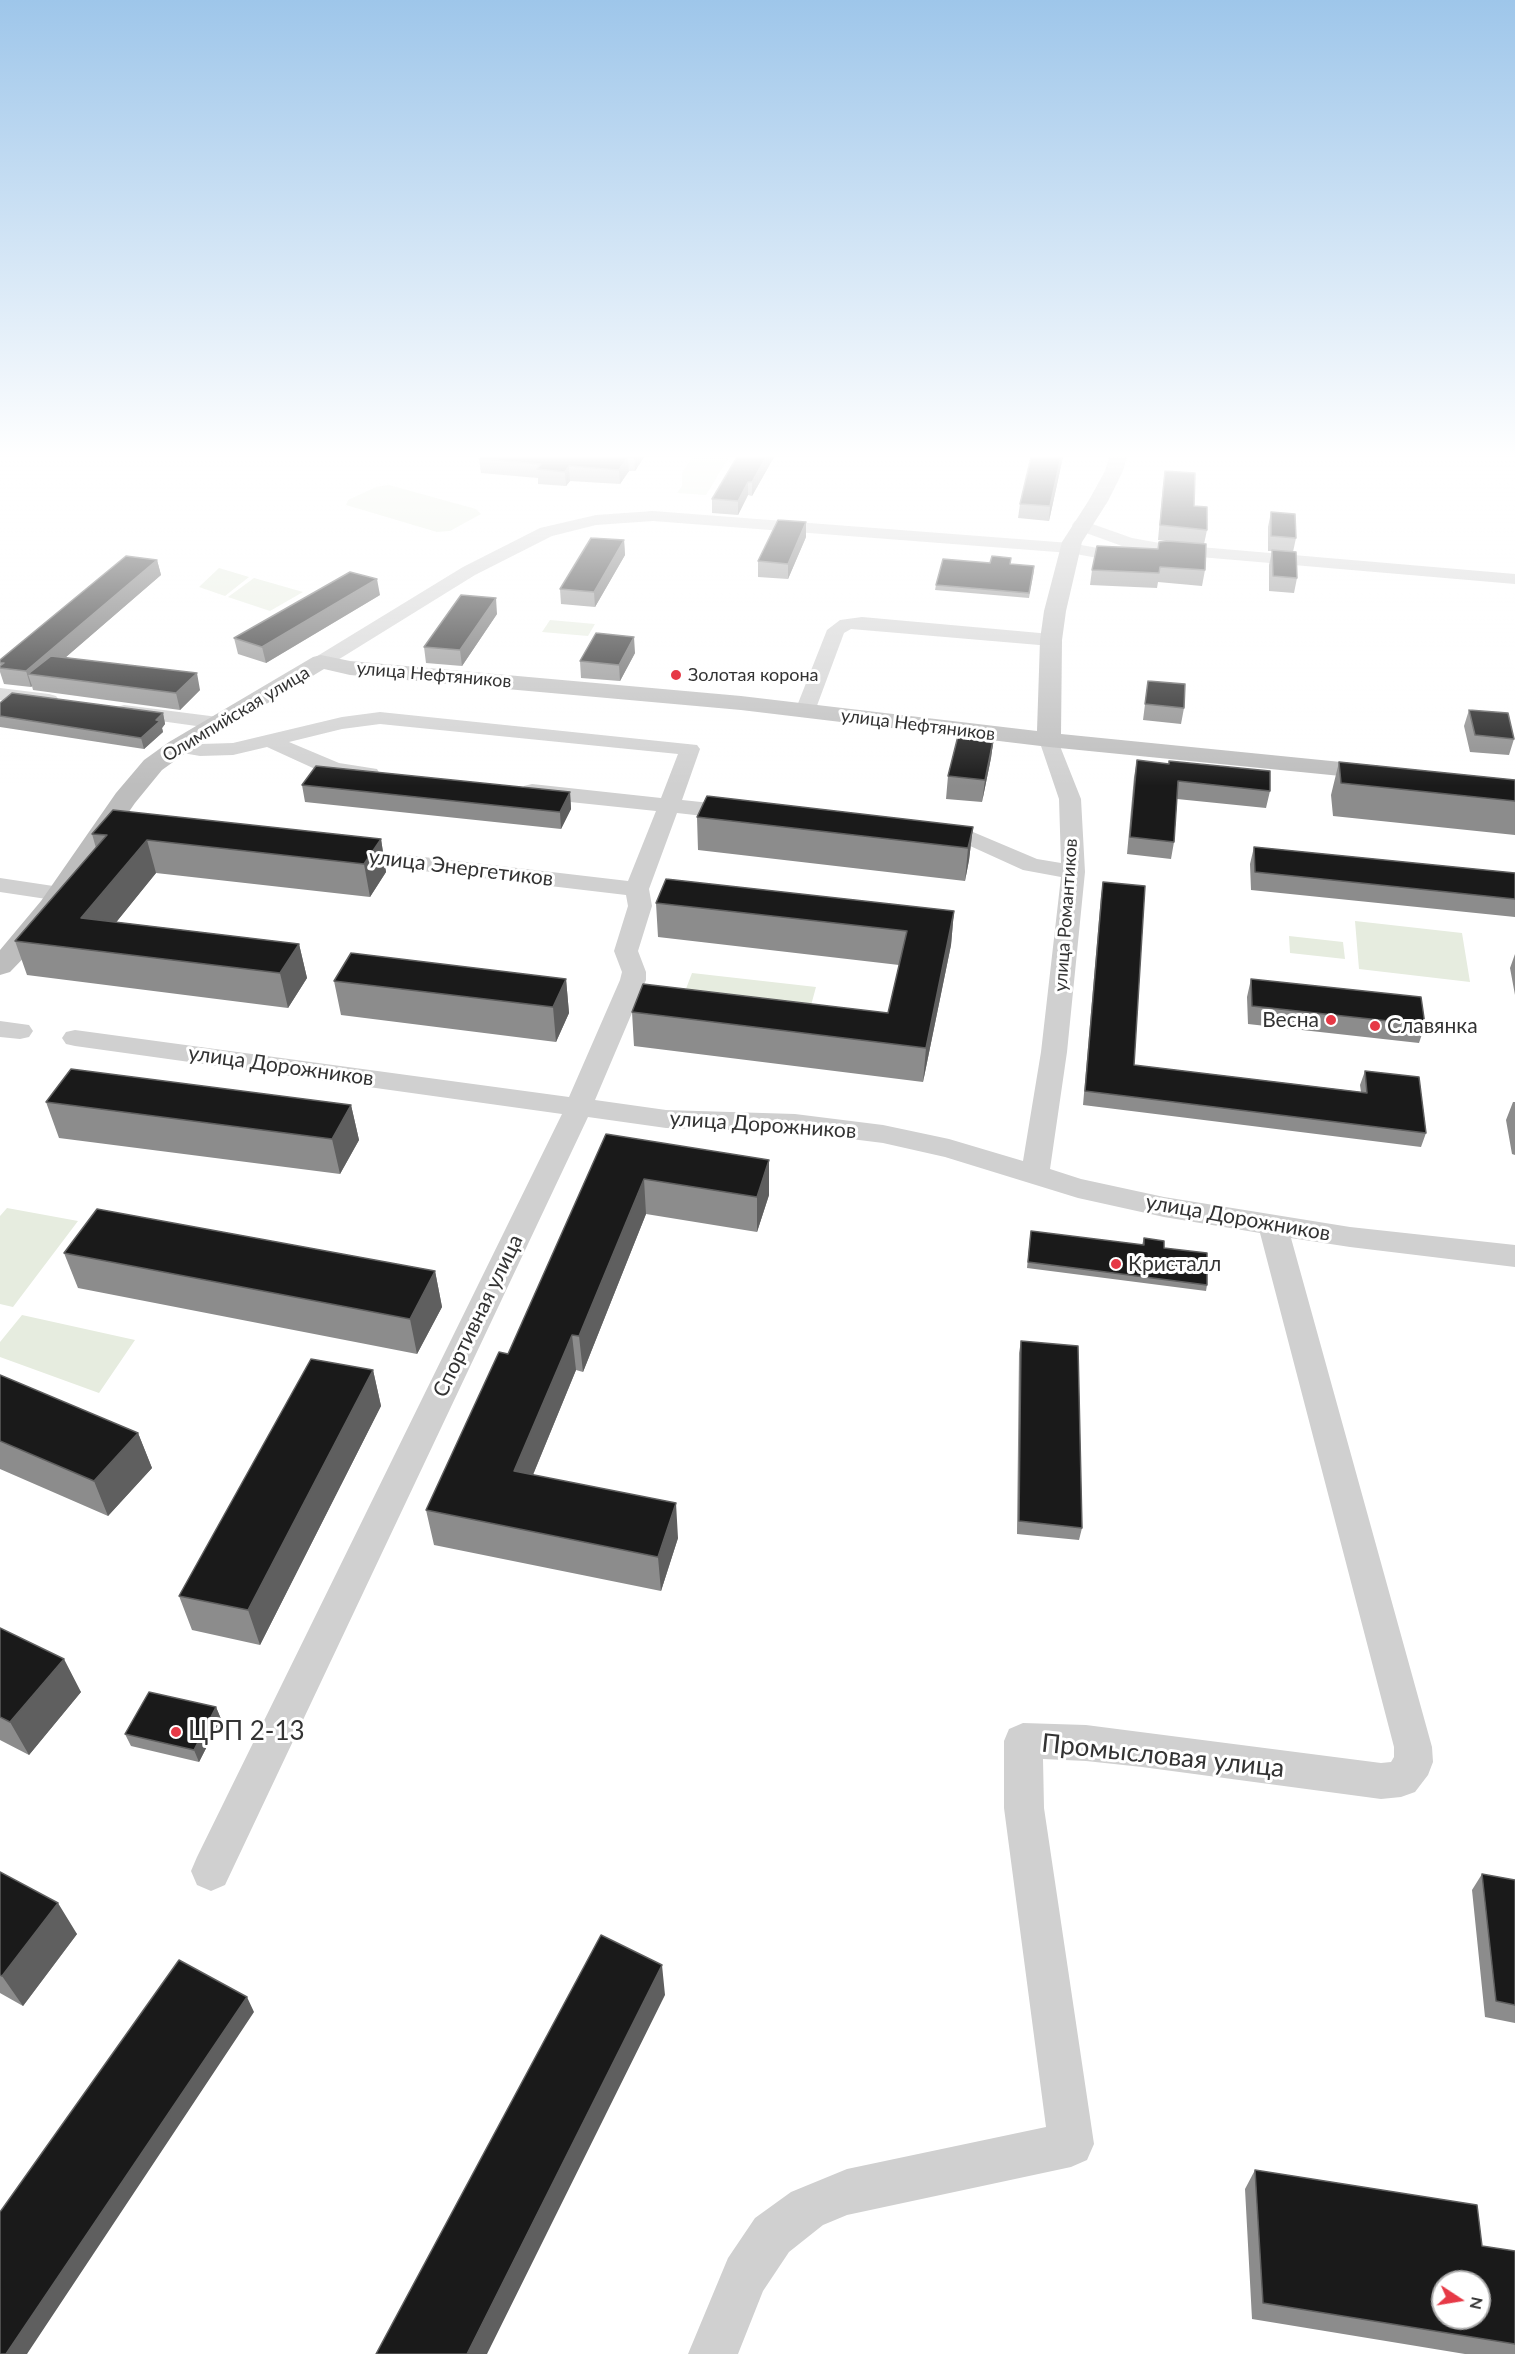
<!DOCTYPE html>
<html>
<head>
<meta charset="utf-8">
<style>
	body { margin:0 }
	#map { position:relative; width:1515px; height:2354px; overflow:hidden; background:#fff; font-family:Lato,sans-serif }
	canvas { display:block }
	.north { position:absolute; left:1431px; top:2270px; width:60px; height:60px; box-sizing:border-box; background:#fff; border:2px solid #adadad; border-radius:50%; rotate:102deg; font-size:16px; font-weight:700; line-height:24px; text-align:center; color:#333 }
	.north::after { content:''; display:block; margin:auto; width:21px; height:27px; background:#e63946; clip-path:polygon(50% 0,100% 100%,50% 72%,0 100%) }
</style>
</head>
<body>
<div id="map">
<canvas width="1515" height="2354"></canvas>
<div class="north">N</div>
</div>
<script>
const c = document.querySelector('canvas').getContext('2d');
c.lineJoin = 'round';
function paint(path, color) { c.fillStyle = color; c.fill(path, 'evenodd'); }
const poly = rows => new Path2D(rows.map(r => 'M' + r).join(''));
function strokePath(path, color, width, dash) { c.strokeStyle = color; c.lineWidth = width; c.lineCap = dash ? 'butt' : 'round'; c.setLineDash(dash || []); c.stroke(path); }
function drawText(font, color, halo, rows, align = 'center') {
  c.font = font + ' Lato,sans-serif'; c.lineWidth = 6; c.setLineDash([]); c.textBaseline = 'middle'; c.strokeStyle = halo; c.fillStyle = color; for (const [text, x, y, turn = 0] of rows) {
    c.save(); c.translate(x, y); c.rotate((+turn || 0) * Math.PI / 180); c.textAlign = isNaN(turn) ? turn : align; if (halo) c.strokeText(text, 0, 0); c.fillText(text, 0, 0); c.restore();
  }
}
paint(poly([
	[692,457,729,457,706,495,677,493,682,486,682,473],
	[389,485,476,509,481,514,450,531,437,532,346,505,348,500,376,487],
	[219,568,249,577,225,596,199,587],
	[254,578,303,592,270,611,228,597],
	[550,620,595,624,588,636,542,632],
	[1355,921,1462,933,1470,982,1359,969],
	[1289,936,1343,942,1345,959,1290,953],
	[692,973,816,987,810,1009,684,994],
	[7,1208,78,1221,13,1307,0,1304,0,1216],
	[22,1315,135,1340,99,1393,0,1357,0,1342]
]), '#e6ecdf');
paint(poly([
	[653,511,1070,543,1098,548,1122,546,1075,529,1072,525,1075,521,1081,520,1132,538,1165,544,1515,574,1515,584,1165,554,1144,550,1141,554,1135,555,1098,558,1070,553,653,521,596,525,552,536,475,575,328,666,314,666,311,662,314,658,463,567,540,528,596,515,653,511],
	[862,617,1051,634,1058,636,1061,640,1058,644,1051,646,851,629,844,633,815,711,812,715,798,715,795,711,827,630,840,620,862,617],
	[0,688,49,694,56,696,59,700,56,704,49,706,0,700,0,688],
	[124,705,218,717,225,719,228,723,225,727,218,729,117,715,114,711,117,707,124,705],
	[380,712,697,745,700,749,682,800,739,806,747,808,750,813,747,818,739,820,677,813,649,889,652,906,638,951,646,972,646,980,595,1100,666,1110,795,1114,883,1125,949,1139,1023,1161,1041,1052,1061,877,1023,870,968,845,934,841,926,839,923,834,926,829,934,827,973,832,1037,859,1061,863,1059,799,1039,740,1042,736,1049,734,1056,736,1081,799,1085,872,1067,1052,1050,1169,1081,1179,1164,1197,1350,1227,1515,1245,1515,1267,1350,1247,1291,1238,1432,1747,1433,1762,1428,1775,1415,1792,1401,1797,1381,1799,1142,1767,1086,1761,1043,1759,1044,1808,1094,2144,1087,2160,1071,2167,847,2215,823,2225,789,2252,763,2291,738,2354,688,2354,728,2258,755,2218,791,2192,847,2169,1046,2127,1004,1808,1004,1741,1009,1729,1023,1723,1086,1725,1381,1763,1391,1762,1394,1757,1394,1747,1260,1233,1164,1217,1078,1198,945,1157,883,1143,795,1132,666,1128,588,1117,225,1885,211,1891,197,1885,191,1871,197,1857,562,1114,75,1046,66,1044,62,1038,66,1032,75,1030,569,1097,620,980,622,972,614,951,628,906,626,895,347,862,339,860,336,855,339,850,347,848,628,881,656,811,532,798,524,796,521,791,524,786,532,784,661,798,678,754,380,724,342,729,289,742,339,763,377,769,380,774,377,779,369,780,326,774,267,747,233,755,200,756,171,751,168,747,171,743,178,741,200,744,233,743,342,717,380,712],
	[0,878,60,887,68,889,72,894,68,899,60,901,0,892,0,878],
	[0,1021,29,1025,33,1031,29,1037,20,1039,0,1037,0,1021]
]), '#d0d0d0');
paint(poly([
	[1109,457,1127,457,1123,471,1108,501,1082,542,1066,611,1062,640,1061,734,1381,766,1390,768,1393,773,1390,778,1381,780,1049,747,741,710,350,675,324,669,187,752,162,770,135,803,38,943,10,972,0,975,0,950,41,901,116,793,144,760,169,742,313,657,321,655,350,661,741,696,1037,731,1040,640,1044,611,1062,542,1089,500,1105,471,1109,457]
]), '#bdbdbd');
paint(poly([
	[644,457,635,471,629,471,620,484,570,481,566,486,538,484,538,478,481,473,479,459],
	[774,457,752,496,748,495,738,515,712,513,712,499],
	[1063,457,1049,521,1018,518,1020,504],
	[1165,471,1194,506,1207,530,1204,544,1205,570,1202,586,1158,582,1157,588,1090,585,1092,570,1158,549,1159,542,1166,541,1158,540,1163,485],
	[1271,512,1296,538,1293,552,1297,578,1294,593,1269,591,1269,565,1272,551,1268,551,1268,527],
	[806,537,788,579,758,577,758,561],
	[624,540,625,555,595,607,561,604,560,589],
	[157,560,161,575,66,657,200,690,180,710,33,690,32,686,31,687,4,684,0,672,0,660],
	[1010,564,1034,571,1029,598,935,590,936,585],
	[380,595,266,663,238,654,234,638],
	[497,614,462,666,426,663,424,647],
	[635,653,620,681,581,678,580,661],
	[1148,681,1184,708,1181,724,1143,720],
	[0,703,163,713,165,724,162,728,163,732,144,749,0,727],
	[1469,710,1514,739,1509,755,1470,752,1464,726],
	[994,736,991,758,982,802,946,799,948,776],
	[1137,760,1270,791,1266,808,1177,799,1174,842,1171,859,1127,854,1134,777],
	[1339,762,1515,780,1515,835,1333,816,1331,795],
	[302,785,570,792,571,809,561,829,305,802],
	[697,817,973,827,969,860,965,881,698,850],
	[92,834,381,839,386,872,370,897,156,873,116,922,299,944,307,978,288,1008,27,975,15,941,96,848],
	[1254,847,1515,873,1515,917,1251,890,1250,864],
	[1103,882,1134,1065,1361,1092,1360,1085,1365,1071,1426,1133,1421,1147,1083,1105,1101,896],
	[656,903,954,911,951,945,923,1082,634,1046,632,1012,888,1013,899,965,658,937],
	[1515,954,1515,995,1510,968],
	[566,979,569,1013,556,1042,341,1015,334,981],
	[1251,979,1425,1025,1419,1043,1248,1024,1247,997],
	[46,1102,351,1105,359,1140,340,1174,59,1138],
	[1513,1102,1515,1102,1515,1155,1512,1154,1506,1120],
	[606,1134,769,1195,757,1232,646,1214,583,1372,576,1370,533,1475,678,1538,661,1591,434,1545,426,1510,508,1354],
	[1030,1237,1142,1245,1144,1238,1164,1248,1207,1285,1206,1291,1027,1268],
	[64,1253,435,1271,442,1307,417,1354,78,1288],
	[1021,1341,1082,1528,1079,1540,1017,1534,1019,1353],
	[373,1370,381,1406,260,1645,192,1630,179,1596],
	[0,1375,138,1433,152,1468,108,1516,0,1469],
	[0,1628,81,1692,29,1755,0,1740],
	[216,1707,221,1719,199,1762,131,1746,125,1734],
	[0,1872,77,1934,23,2006,0,1993],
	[1482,1874,1515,1880,1515,2023,1485,2017,1472,1890],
	[1255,2170,1482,2246,1515,2251,1515,2354,1465,2354,1252,2319,1245,2189]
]), '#8c8c8c');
paint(poly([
	[628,457,629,471,620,484,619,470],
	[634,457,644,457,635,471],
	[766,457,774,457,752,496,752,482],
	[1061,457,1063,457,1049,521,1050,506],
	[569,466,570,481,566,486,565,472],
	[748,482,748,495,738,515,738,501],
	[806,522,806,537,788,579,788,564],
	[624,540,625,555,595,607,594,592],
	[157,560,161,575,44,676,28,674,32,686,31,687,26,671],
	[377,579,380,595,266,663,262,647],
	[496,598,497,614,462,666,460,650],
	[634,637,635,653,620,681,619,665],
	[197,673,200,690,180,710,176,693],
	[163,713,165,724,162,728,163,732,144,749,141,738],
	[994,736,991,758,982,802,985,780],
	[570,792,571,809,561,829,560,812],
	[973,827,969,860,965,881,968,848],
	[381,839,386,872,370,897,364,864],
	[147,840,156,873,93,951,81,918],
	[954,911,951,945,923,1082,926,1048],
	[299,944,307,978,288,1008,280,973],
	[566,979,569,1013,556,1042,553,1007],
	[351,1105,359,1140,340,1174,332,1139],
	[769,1160,769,1195,757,1232,757,1197],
	[644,1179,646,1214,583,1372,579,1336],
	[435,1271,442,1307,417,1354,410,1319],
	[572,1335,576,1370,520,1506,514,1471],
	[373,1370,381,1406,260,1645,248,1610],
	[138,1433,152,1468,108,1516,94,1481],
	[676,1503,678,1538,661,1591,658,1557],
	[64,1659,81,1692,29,1755,10,1722],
	[216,1707,221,1719,199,1762,194,1750],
	[58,1903,77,1934,23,2006,2,1976],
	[662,1965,665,1995,487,2354,467,2354],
	[247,1997,254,2012,27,2354,6,2354]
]), '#5f5f5f');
const building = poly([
	[481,457,628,457,619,470,569,466,565,472,537,469,541,464,479,459,481,457],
	[737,457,766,457,752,482,748,482,738,501,712,499,737,457],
	[1031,457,1061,457,1050,506,1020,504,1031,457],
	[1165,471,1195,473,1194,506,1207,507,1207,530,1160,525,1165,471],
	[1271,512,1295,514,1296,538,1271,536,1271,512],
	[778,520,806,522,788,564,758,561,778,520],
	[591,538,624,540,594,592,560,589,591,538],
	[1167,541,1206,544,1205,570,1160,567,1159,573,1092,570,1097,546,1158,549,1159,542,1167,541],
	[1272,550,1296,552,1297,578,1273,576,1272,550],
	[126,556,157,560,26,671,0,668,0,666,4,663,0,663,0,660,126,556],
	[992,556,1011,558,1010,564,1034,566,1029,593,936,585,943,559,990,563,992,556],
	[350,572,377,579,262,647,234,638,350,572],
	[461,595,496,598,460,650,424,647,461,595],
	[596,633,634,637,619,665,580,661,596,633],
	[51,656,197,673,176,693,28,674,51,656],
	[1148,681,1185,684,1184,708,1145,704,1148,681],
	[12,693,163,713,156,720,160,721,141,738,0,716,0,703,12,693],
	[1469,710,1508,713,1514,739,1475,735,1469,710],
	[959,732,994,736,985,780,948,776,959,732],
	[1137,760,1169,764,1169,761,1270,771,1270,791,1178,781,1174,842,1130,837,1137,760],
	[1339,762,1515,780,1515,801,1341,783,1339,762],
	[316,766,570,792,560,812,302,785,316,766],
	[707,796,973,827,968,848,697,817,707,796],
	[113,810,381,839,364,864,147,840,81,918,299,944,280,973,15,941,107,835,92,834,113,810],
	[1254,847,1515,873,1515,899,1255,872,1254,847],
	[666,879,954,911,926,1048,632,1012,643,984,888,1013,907,931,656,903,666,879],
	[1103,882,1145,886,1134,1065,1367,1093,1365,1071,1419,1077,1426,1133,1085,1091,1103,882],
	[351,953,566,979,553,1007,334,981,351,953],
	[1251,979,1421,997,1425,1025,1252,1006,1251,979],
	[71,1069,351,1105,332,1139,46,1102,71,1069],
	[606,1134,769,1160,757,1197,644,1179,579,1336,572,1335,514,1471,676,1503,658,1557,426,1510,499,1352,508,1354,606,1134],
	[97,1209,435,1271,410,1319,64,1253,97,1209],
	[1031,1231,1144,1245,1144,1238,1164,1241,1164,1248,1207,1253,1207,1285,1028,1262,1031,1231],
	[1021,1341,1078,1346,1082,1528,1019,1521,1021,1341],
	[311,1359,373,1370,248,1610,179,1596,311,1359],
	[0,1375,138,1433,94,1481,0,1441,0,1375],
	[0,1628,64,1659,10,1722,0,1717,0,1628],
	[149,1692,216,1707,194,1750,125,1734,149,1692],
	[0,1872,58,1903,2,1976,0,1975,0,1872],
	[1482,1874,1515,1880,1515,2005,1496,2001,1482,1874],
	[601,1935,662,1965,467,2354,376,2354,601,1935],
	[179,1960,247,1997,6,2354,0,2354,0,2212,179,1960],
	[1255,2170,1477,2205,1482,2246,1515,2251,1515,2344,1263,2303,1255,2170],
	[1443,2282,1479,2282,1479,2318,1443,2318,1443,2282]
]);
paint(building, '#1a1a1a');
strokePath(building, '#5f5f5f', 1.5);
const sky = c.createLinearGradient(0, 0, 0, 786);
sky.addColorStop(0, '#9ec6ea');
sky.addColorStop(0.58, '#fff');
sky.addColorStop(1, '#ffffff00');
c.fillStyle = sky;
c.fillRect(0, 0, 1515, 786);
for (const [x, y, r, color] of [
	[676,675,6,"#e63946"],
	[1331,1020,6,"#e63946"],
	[1375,1026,6,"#e63946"],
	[1116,1264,6,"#e63946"],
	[176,1732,6,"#e63946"]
]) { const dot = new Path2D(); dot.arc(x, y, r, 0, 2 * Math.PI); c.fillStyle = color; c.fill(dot); strokePath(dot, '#fff', 2); }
drawText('18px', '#333', '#fff', [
	["улица Нефтяников",434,675,5],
	["Олимпийская улица",236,714,-31],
	["улица Нефтяников",918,725,7],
	["улица Романтиков",1066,915,-86]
]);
drawText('18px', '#333', '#fff', [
	["Золотая корона",688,675]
], 'left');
drawText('21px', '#333', '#fff', [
	["улица Энергетиков",461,868,7],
	["улица Дорожников",281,1066,8],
	["улица Дорожников",763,1125,4],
	["улица Дорожников",1238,1218,10],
	["Спортивная улица",478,1316,-64]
]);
drawText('21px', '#333', '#fff', [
	["Весна",1319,1020,"right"],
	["Славянка",1387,1026],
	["Кристалл",1128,1264]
], 'left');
drawText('26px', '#333', '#fff', [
	["ЦРП 2-13",188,1732]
], 'left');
drawText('26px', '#333', '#fff', [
	["Промысловая улица",1163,1756,6]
]);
</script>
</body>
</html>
